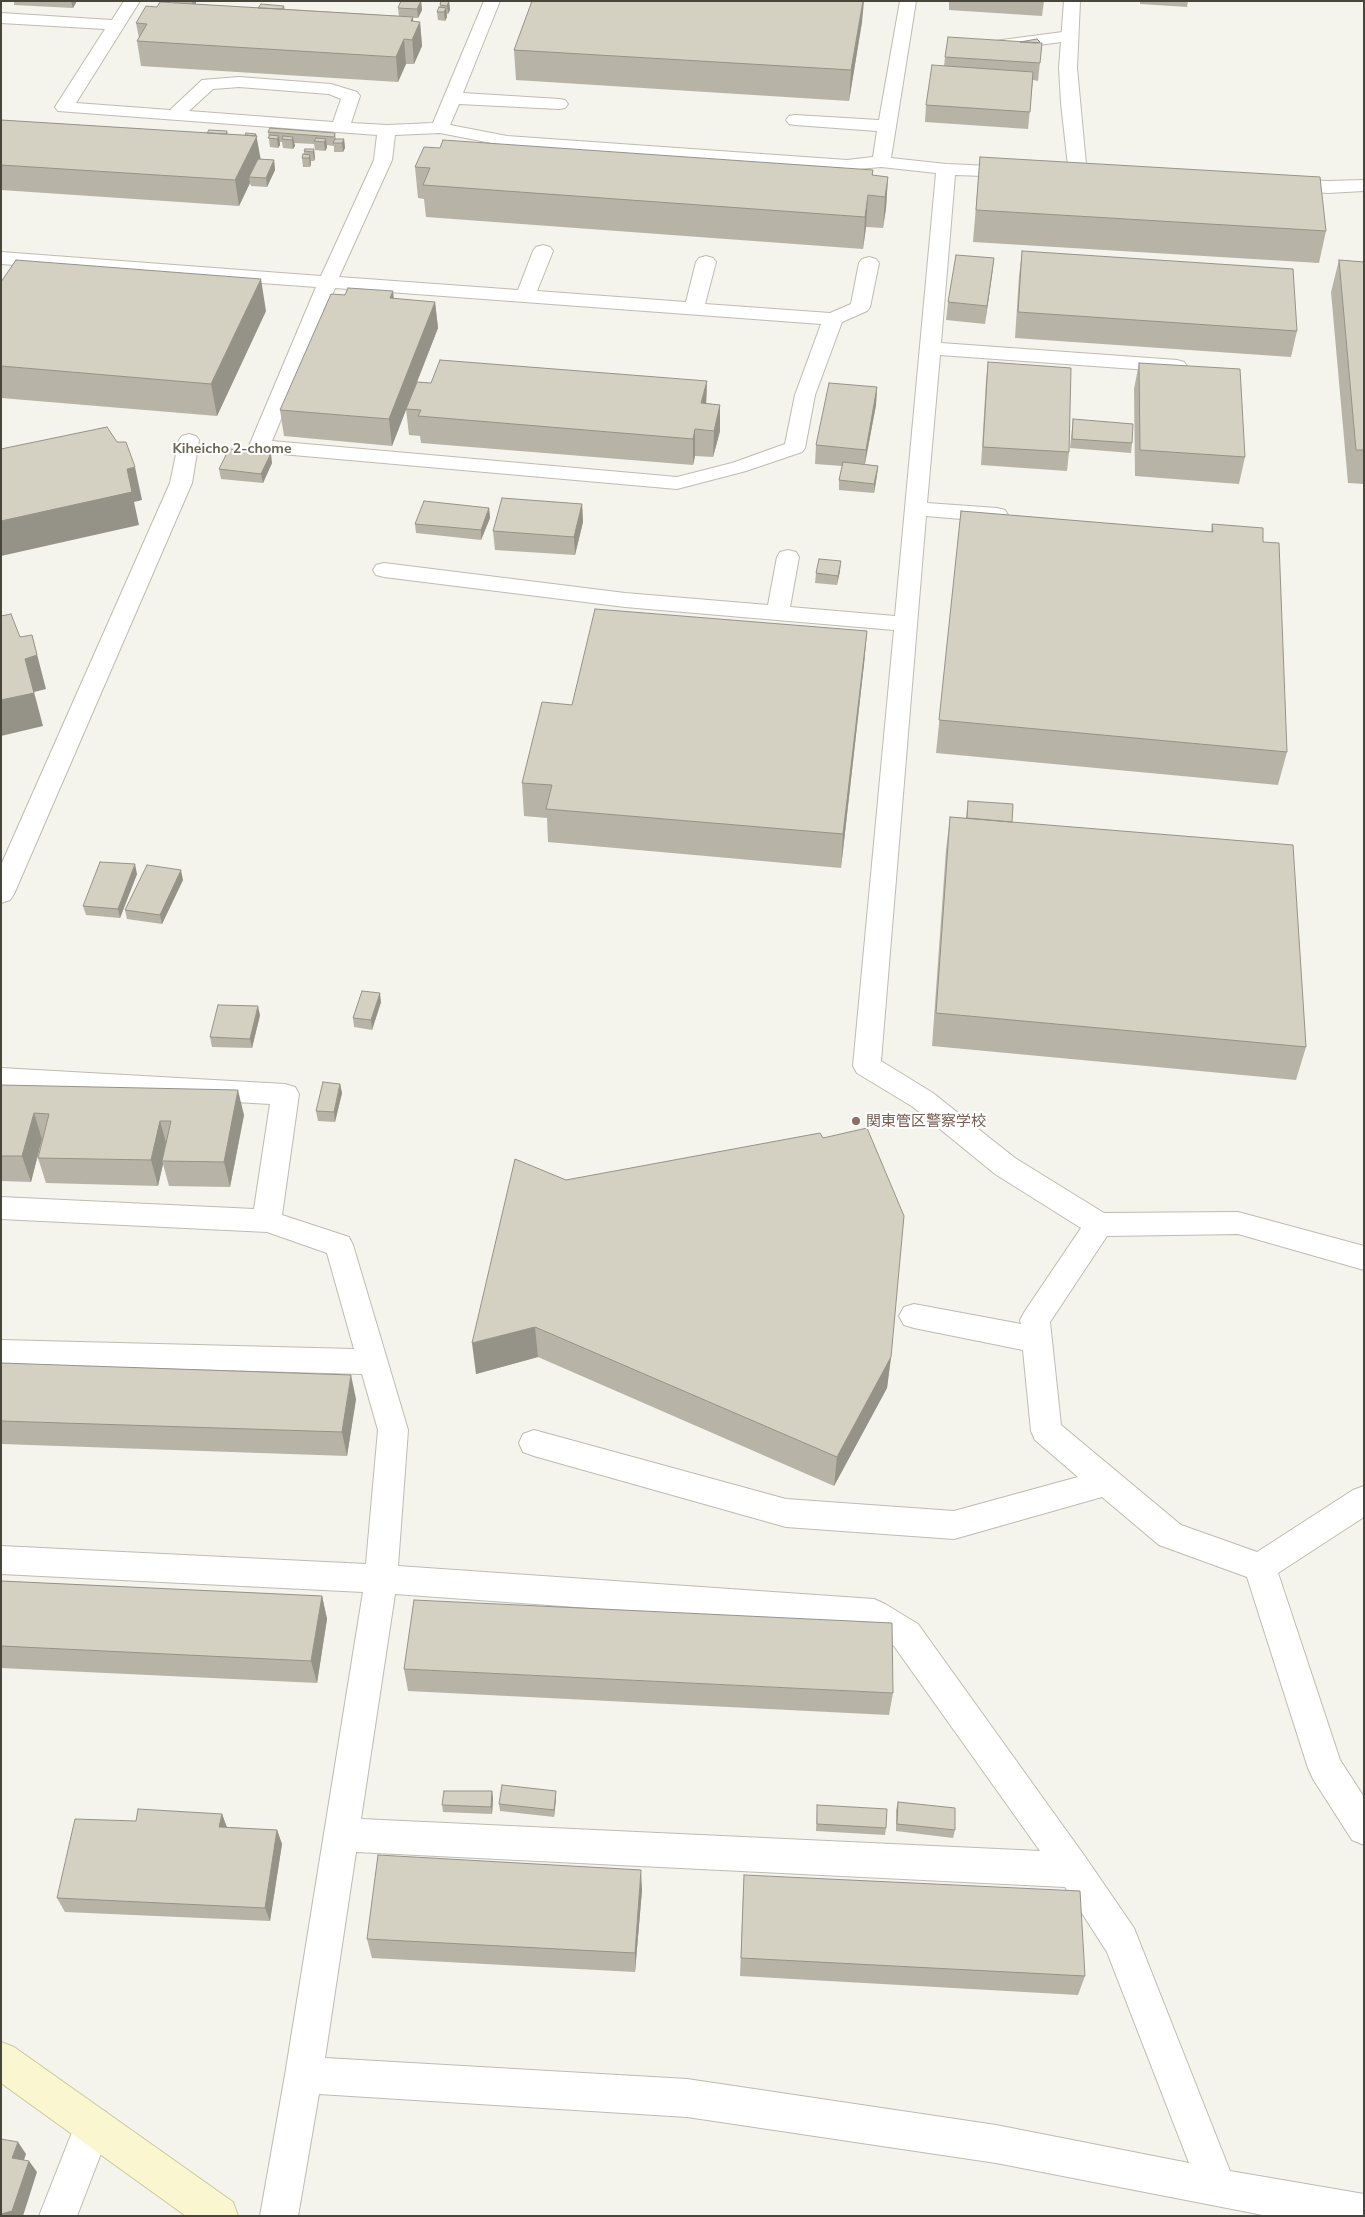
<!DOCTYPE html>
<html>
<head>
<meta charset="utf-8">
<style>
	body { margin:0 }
	#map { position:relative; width:1365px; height:2217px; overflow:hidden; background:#f4f3ec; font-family:Mulish,sans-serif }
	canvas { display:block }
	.frame { position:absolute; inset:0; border:2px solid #48453a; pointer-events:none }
</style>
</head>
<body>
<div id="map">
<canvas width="1365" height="2217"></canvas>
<div class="frame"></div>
</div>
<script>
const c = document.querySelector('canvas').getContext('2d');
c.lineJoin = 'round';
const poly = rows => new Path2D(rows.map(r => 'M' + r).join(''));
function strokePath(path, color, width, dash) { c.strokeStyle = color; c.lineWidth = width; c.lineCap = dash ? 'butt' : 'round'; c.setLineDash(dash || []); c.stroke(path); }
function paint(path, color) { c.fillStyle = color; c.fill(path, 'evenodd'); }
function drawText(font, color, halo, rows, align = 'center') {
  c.font = font + ' Mulish,"Noto Sans JP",sans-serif'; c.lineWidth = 4; c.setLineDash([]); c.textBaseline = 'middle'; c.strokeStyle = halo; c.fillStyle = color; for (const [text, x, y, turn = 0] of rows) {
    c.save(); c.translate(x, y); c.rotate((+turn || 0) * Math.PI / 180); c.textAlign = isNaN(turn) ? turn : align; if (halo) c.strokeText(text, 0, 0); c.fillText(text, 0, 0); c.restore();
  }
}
const lane = poly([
	[124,1,140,1,76,103,170,110,202,80,239,77,331,84,357,92,360,96,351,123,387,125,433,123,484,1,500,1,463,93,559,99,565,100,568,104,565,108,559,109,459,104,450,125,507,136,847,160,873,157,877,131,795,125,789,124,786,120,789,116,795,115,879,120,900,1,916,1,891,158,946,164,1015,167,1021,168,1024,172,1021,176,1015,177,955,175,941,343,1177,360,1184,362,1187,366,1184,370,1177,372,940,355,927,503,997,508,1005,510,1008,515,1005,520,997,522,926,516,881,1061,933,1093,1015,1158,1104,1213,1238,1212,1364,1246,1364,1270,1238,1234,1107,1236,1050,1322,1061,1425,1181,1525,1257,1552,1353,1490,1364,1486,1364,1517,1278,1573,1340,1760,1364,1797,1364,1845,1352,1840,1313,1779,1308,1768,1247,1577,1159,1545,1102,1497,954,1539,786,1527,534,1456,523,1452,519,1443,523,1434,534,1430,786,1499,954,1511,1078,1477,1035,1440,1031,1431,1023,1350,914,1328,904,1325,899,1316,904,1307,914,1304,1021,1324,1020,1320,1025,1311,1081,1228,995,1174,913,1107,857,1073,853,1066,894,630,625,607,384,577,376,575,373,570,376,565,384,563,625,593,768,605,777,557,780,552,788,550,796,552,799,557,790,607,895,616,936,173,881,167,847,170,507,146,440,133,395,135,392,160,339,277,518,290,533,251,536,247,543,245,550,247,553,251,537,291,686,302,696,262,699,258,706,256,713,258,716,262,705,304,830,313,851,304,859,263,862,259,869,257,876,259,879,263,870,307,867,311,842,322,815,395,805,448,802,452,746,471,677,489,259,452,252,450,249,446,316,287,1,264,1,252,321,276,374,160,377,135,58,111,55,107,105,29,1,23,1,13,112,20,124,1],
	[239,87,329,94,341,99,333,122,189,111,213,89,239,87],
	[335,288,821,324,795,395,785,444,732,463,677,477,272,441,335,288],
	[1070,31,1076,32,1078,36,1076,40,1002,50,996,49,994,45,996,41,1002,40,1070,31],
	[1068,63,1074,64,1077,68,1087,175,1084,179,1078,180,1072,179,1069,175,1061,103,1059,68,1062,64,1068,63],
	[1283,179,1328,181,1364,180,1364,191,1328,193,1277,189,1274,185,1277,181,1283,179],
	[189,434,196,436,199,440,192,483,14,894,10,900,1,903,1,865,170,483,179,440,182,436,189,434],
	[1,1068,285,1084,295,1087,299,1094,282,1215,349,1237,353,1245,408,1430,398,1566,874,1599,885,1604,918,1624,1086,1858,1134,1928,1230,2171,1364,2194,1364,2216,1268,2216,996,2163,687,2117,319,2094,298,2216,260,2216,285,2075,363,1592,1,1574,1,1546,366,1564,378,1430,362,1374,1,1364,1,1340,354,1349,327,1253,267,1232,1,1219,1,1197,254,1209,270,1104,1,1088,1,1068],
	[395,1594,868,1628,894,1646,1040,1851,361,1819,395,1594],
	[356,1852,1065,1887,1107,1952,1189,2163,996,2125,687,2079,325,2058,356,1852]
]);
const street = poly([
	[1064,1,1080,1,1077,68,1074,72,1068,73,1062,72,1059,68,1064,1],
	[93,2106,106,2112,112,2125,77,2216,39,2216,80,2112,93,2106]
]);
const secondary = poly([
	[1,2042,14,2047,233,2202,238,2216,186,2216,1,2083,1,2042]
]);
strokePath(lane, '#bfbcaf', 2);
strokePath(street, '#bfbcaf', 2);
strokePath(secondary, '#ccc89e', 2);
paint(lane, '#fff');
paint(street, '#fff');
paint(secondary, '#faf7d0');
paint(poly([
	[14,1,77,1,73,8,14,5],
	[173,1,196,1,196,4,258,8,284,6,285,9,399,16,398,8,421,1,422,10,418,18,413,18,413,22,420,22,422,46,414,64,406,64,398,82,141,66,137,41,139,38,136,23,157,7,174,3],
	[449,1,450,10,448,14,447,14,447,17,445,21,438,20,437,12,440,7,440,5],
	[949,1,1044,1,1042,16,949,10],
	[1140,1,1188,1,1187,7,1140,4],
	[862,22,849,101,516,80,514,50],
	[1020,42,1040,42,1040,43,1042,43,1038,81,1033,80,1028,129,925,122,926,105,944,66,945,57],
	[1,120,207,133,227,131,228,134,245,135,256,134,260,159,274,160,275,170,267,187,251,186,250,183,239,206,1,190],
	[268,132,335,133,336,139,344,139,345,148,343,152,334,152,334,146,327,145,327,148,325,151,315,150,314,144,294,143,295,146,293,149,283,148,282,142,280,142,280,145,278,148,270,147],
	[314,149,315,158,314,161,311,161,311,164,310,167,303,167,302,158,304,154,304,151],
	[980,157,1326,231,1319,263,973,242],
	[415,167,873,170,873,176,888,177,886,208,883,228,866,227,863,249,426,217,424,199,418,198],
	[1022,251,1297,331,1291,357,1015,338,1019,276],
	[994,258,985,324,946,320,948,302],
	[1339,260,1364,262,1364,484,1348,483,1331,292],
	[1,282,266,311,217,416,1,398],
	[394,299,435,302,438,328,417,382,431,383,707,381,706,403,720,405,720,431,713,457,695,456,693,465,421,443,420,436,409,435,406,409,392,446,284,436,280,410],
	[988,362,1069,452,1067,471,981,465,986,380],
	[1139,363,1245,457,1239,484,1135,476,1134,389],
	[877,387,876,405,865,464,878,466,877,475,874,493,839,490,839,480,842,466,815,464,816,445],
	[1073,419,1132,443,1131,453,1070,448],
	[272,463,263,483,221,479,219,469],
	[582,504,583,522,575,555,495,550,493,531],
	[489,508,490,518,481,540,416,533,415,524],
	[961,511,1211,532,1212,524,1263,542,1287,752,1278,785,936,753],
	[840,571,837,585,815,583,816,573],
	[867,631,864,664,841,868,548,842,547,818,524,816,522,783,572,705],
	[968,801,1012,822,1306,1047,1296,1080,932,1046,946,850,950,817,966,818],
	[137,874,120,918,86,915,83,906],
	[183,880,162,924,127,919,125,910],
	[381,1002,372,1030,354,1027,353,1018],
	[260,1015,252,1048,212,1047,210,1037],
	[340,1084,342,1093,335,1122,318,1121,316,1111],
	[1,1085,244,1115,230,1187,169,1186,163,1164,158,1186,46,1183,38,1158,42,1139,31,1182,1,1181],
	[515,1159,891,1357,887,1388,834,1486,538,1357,476,1374],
	[1,1363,356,1399,347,1456,1,1444],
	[1,1581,322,1596,327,1619,317,1683,1,1668],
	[404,1669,893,1693,889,1715,408,1691],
	[492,1791,493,1799,492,1814,443,1812,442,1805],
	[556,1799,554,1817,500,1811,499,1804],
	[898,1802,955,1830,953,1838,896,1831,896,1810],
	[817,1805,886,1828,885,1835,816,1831],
	[222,1814,227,1827,277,1830,282,1844,270,1921,65,1912,57,1898,136,1821],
	[642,1890,635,1972,372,1958,367,1939],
	[743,1895,1085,1976,1078,1995,740,1976]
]), '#b7b4a7');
paint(poly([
	[71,1,77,1,73,8],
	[192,1,196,1,196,4,193,10],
	[421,1,422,10,418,18,417,9],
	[449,1,450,10,448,14,447,6],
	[863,1,864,1,862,22,849,101,851,70],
	[446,8,447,17,445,21,444,12],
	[413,17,414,34,420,22,422,46,414,64,411,21],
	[404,39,406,64,398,82,396,57],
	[256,134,261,161,249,177,250,183,239,206,235,180],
	[279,136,280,145,278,148,277,139],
	[293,137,295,146,293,149,292,140],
	[326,139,327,148,325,151,324,142],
	[344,139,345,148,343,152,342,143],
	[314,149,315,158,314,161,313,152],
	[310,155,311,164,310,167,309,158],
	[274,160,275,170,267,187,266,178],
	[888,177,886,208,883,228,885,197],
	[868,195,866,227,863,249,865,217],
	[994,258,992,276,985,324,987,306],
	[261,279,266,311,217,416,211,384],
	[393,291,396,317,390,298],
	[435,302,438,328,392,446,389,419],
	[707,381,706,407,701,403],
	[877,387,876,405,864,468,866,450],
	[720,405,720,431,713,457,714,431],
	[695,429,695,456,693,465,693,439],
	[271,453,272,463,263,483,261,474],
	[878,466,877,475,874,493,874,484],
	[135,467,142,500,134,502,139,525,1,556,1,521,127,469],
	[582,504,583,522,575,555,574,537],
	[489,508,490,518,481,540,481,530],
	[841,561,840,571,837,585,838,576],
	[867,631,864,664,841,868,843,834],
	[32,635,46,689,34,692,43,726,1,736,1,700,25,659],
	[135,864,137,874,120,918,118,909],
	[181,870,183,880,162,924,160,915],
	[380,993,381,1002,372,1030,371,1020],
	[258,1006,260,1015,252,1048,250,1039],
	[340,1084,342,1093,335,1122,334,1112],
	[238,1090,244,1115,230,1187,224,1162],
	[34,1113,42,1139,31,1182,22,1156],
	[160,1121,167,1146,162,1161,163,1164,158,1186,151,1160],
	[535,1327,538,1357,476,1374,472,1343],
	[891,1357,887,1388,834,1486,837,1457],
	[351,1375,356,1399,347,1456,342,1432],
	[322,1596,327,1619,317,1683,311,1661],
	[492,1791,493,1799,492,1814,491,1807],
	[556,1791,556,1799,554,1817,554,1810],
	[222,1814,227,1828,219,1827],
	[277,1830,282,1844,270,1921,265,1908],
	[641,1870,642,1890,635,1972,635,1953],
	[18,2142,26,2154,21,2169,12,2158],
	[29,2161,37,2172,23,2216,1,2216,1,2214]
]), '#959288');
const building = poly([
	[401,1,421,1,417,9,398,8,401,1],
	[441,1,449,1,447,6,440,5,441,1],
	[532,1,863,1,851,70,514,50,532,1],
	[160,2,413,17,411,21,420,22,412,40,404,39,396,57,137,41,147,24,136,23,146,6,157,7,160,2],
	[261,4,284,6,282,9,258,8,261,4],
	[439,7,446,8,444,12,437,12,439,7],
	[948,37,1042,43,1040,63,945,57,948,37],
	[1037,39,1040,42,1036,43,1020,42,1037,39],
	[932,65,1033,72,1030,112,926,105,932,65],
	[1,120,257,136,235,180,1,165,1,120],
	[270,128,335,133,334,137,268,132,270,128],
	[209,130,227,131,226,134,207,133,209,130],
	[246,133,256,134,255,136,245,135,246,133],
	[270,135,279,136,277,139,268,138,270,135],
	[283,136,293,137,292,140,282,139,283,136],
	[316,138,326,139,324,142,314,141,316,138],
	[335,139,344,139,342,143,333,143,335,139],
	[443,140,873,170,872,175,888,177,885,197,868,195,865,217,423,185,430,168,415,167,424,147,440,148,443,140],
	[305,149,314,149,313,152,304,151,305,149],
	[303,154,310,155,309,158,302,158,303,154],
	[980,157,1320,177,1326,231,976,210,980,157],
	[258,159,274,160,266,178,249,177,258,159],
	[1022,251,1293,269,1297,331,1018,312,1022,251],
	[956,255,994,258,987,306,948,302,956,255],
	[16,260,261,279,211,384,1,366,1,282,16,260],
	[1339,260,1364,262,1364,450,1356,450,1339,260],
	[348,288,393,291,390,298,435,302,389,419,280,410,331,294,345,295,348,288],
	[440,360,707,381,701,403,720,405,714,431,695,429,693,439,418,416,421,410,406,409,417,382,431,383,440,360],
	[988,362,1071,368,1069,452,983,447,988,362],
	[1139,363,1240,369,1245,457,1140,450,1139,363],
	[829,383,877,387,866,450,816,445,829,383],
	[1073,419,1133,424,1132,443,1072,439,1073,419],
	[107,427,117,442,126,442,135,467,127,469,132,492,1,521,1,449,107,427],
	[229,449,271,453,261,474,219,469,229,449],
	[843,462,878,466,874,484,839,480,843,462],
	[502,498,582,504,574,537,493,531,502,498],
	[424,501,489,508,481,530,415,524,424,501],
	[961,511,1213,532,1212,524,1263,528,1263,542,1279,543,1287,752,939,720,961,511],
	[819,559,841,561,838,576,816,573,819,559],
	[595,609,867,631,843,834,546,809,552,785,522,783,542,702,572,705,595,609],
	[11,614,20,637,32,635,37,655,25,659,34,693,1,700,1,616,11,614],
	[968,801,1013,804,1012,822,967,818,968,801],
	[950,817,1293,845,1306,1047,936,1013,950,817],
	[100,862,135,864,118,909,83,906,100,862],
	[147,865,181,870,160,915,125,910,147,865],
	[362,991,380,993,371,1020,353,1018,362,991],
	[218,1005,258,1006,250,1039,210,1037,218,1005],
	[323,1082,340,1084,334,1112,316,1111,323,1082],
	[1,1085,238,1090,224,1162,162,1161,171,1121,160,1121,151,1160,38,1158,49,1114,34,1113,22,1156,1,1156,1,1085],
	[867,1128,904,1216,891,1357,837,1457,535,1327,472,1343,515,1159,566,1180,820,1133,823,1138,867,1128],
	[1,1363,351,1375,342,1432,1,1421,1,1363],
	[1,1581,322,1596,311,1661,1,1646,1,1581],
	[414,1600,892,1623,893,1693,404,1669,414,1600],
	[502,1785,556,1791,554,1810,499,1804,502,1785],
	[444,1791,492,1791,491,1807,442,1805,444,1791],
	[898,1802,955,1808,955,1830,897,1824,898,1802],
	[817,1805,887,1809,886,1828,817,1824,817,1805],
	[138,1809,222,1814,219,1827,277,1830,265,1908,57,1898,75,1819,136,1821,138,1809],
	[378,1855,641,1870,635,1953,367,1939,378,1855],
	[744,1875,1080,1891,1085,1976,741,1958,744,1875],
	[1,2139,18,2142,12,2158,29,2161,12,2211,1,2214,1,2139]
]);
paint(building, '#d5d1c2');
strokePath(building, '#959288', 1);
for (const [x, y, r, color] of [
	[856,1121,5,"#8d6e63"]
]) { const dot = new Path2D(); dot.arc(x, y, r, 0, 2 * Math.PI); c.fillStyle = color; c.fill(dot); strokePath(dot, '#fff', 2); }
drawText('bold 14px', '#6a6452', '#fff', [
	["Kiheicho 2-chome",232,449]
]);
drawText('15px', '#785e54', '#fff', [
	["関東管区警察学校",866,1121]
], 'left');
</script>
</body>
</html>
